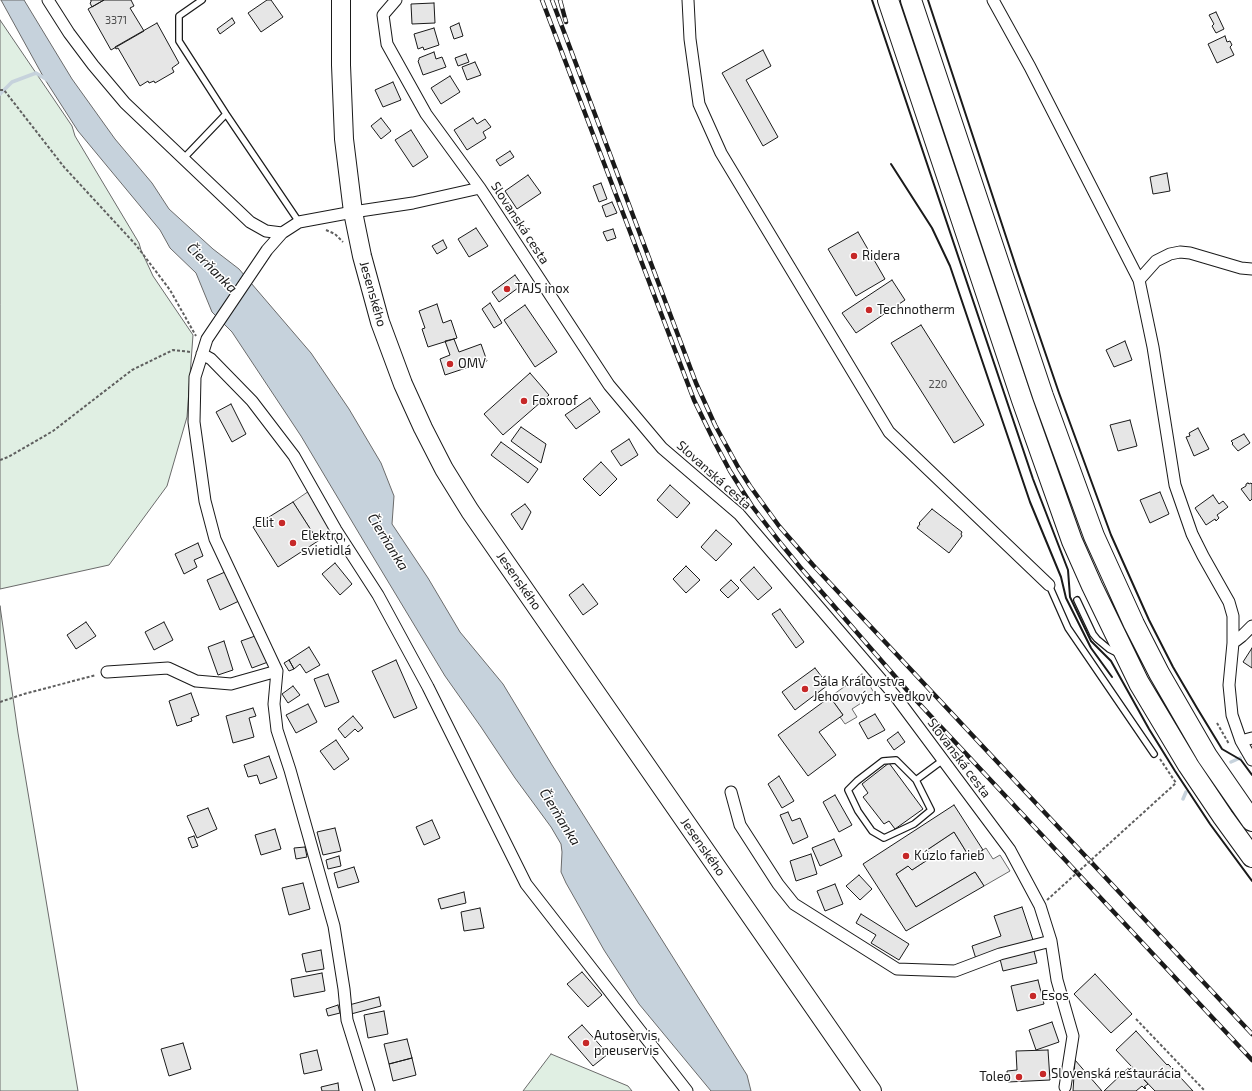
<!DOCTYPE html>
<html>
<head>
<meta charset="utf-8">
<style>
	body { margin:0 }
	canvas { display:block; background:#fff }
</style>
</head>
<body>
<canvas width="1252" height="1091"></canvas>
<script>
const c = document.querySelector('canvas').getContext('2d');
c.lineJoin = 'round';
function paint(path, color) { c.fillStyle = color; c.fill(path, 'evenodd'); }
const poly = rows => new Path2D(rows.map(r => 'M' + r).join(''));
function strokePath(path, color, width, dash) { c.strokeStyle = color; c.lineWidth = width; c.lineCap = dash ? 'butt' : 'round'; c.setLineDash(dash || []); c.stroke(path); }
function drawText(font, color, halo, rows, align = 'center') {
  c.font = font + ' "Exo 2",sans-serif'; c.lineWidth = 3; c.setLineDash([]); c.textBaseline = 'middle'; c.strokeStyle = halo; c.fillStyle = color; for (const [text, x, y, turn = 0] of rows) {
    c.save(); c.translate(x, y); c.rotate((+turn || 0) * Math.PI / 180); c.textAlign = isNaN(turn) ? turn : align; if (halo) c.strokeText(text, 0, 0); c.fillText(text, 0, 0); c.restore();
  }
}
const green = poly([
	[0,20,72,126,75,136,139,243,141,250,153,276,193,335,187,417,167,486,109,565,0,589,0,20],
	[0,606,18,733,78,1091,0,1091,0,606],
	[551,1054,628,1086,632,1091,523,1091,551,1054]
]);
paint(green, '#e0efe3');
strokePath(green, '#6a6a6a', 1);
const parking = poly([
	[312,489,336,530,318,541,293,502,312,489],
	[862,674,875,694,852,709,857,717,845,724,840,717,843,715,830,697,862,674],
	[954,832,970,858,986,848,993,859,1000,855,1010,871,984,886,975,872,916,907,896,874,908,866,912,870,932,857,927,850,954,832]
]);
paint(parking, '#ededed');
strokePath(parking, '#6a6a6a', 1);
const water = poly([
	[1,0,24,0,72,79,115,139,152,183,169,209,213,249,239,269,311,353,349,409,381,463,394,496,392,524,428,578,460,632,503,684,552,765,747,1075,751,1091,711,1091,639,1004,604,950,566,883,561,872,562,852,561,844,551,827,515,778,481,727,445,676,363,540,301,436,232,332,212,312,196,273,170,248,160,230,78,131,44,78,1,0]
]);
paint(water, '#c6d2dc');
strokePath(water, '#6a6a6a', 1);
strokePath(poly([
	[0,94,12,82,36,73,49,81],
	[1231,762,1240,758],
	[1183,799,1186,792]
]), '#c6d2dc', 3.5);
const building = poly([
	[91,0,104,0,92,7,90,3,91,2,91,0],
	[104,0,131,0,134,6,130,8,144,31,111,50,88,9,104,0],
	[267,0,271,0,283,17,261,32,248,13,267,0],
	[434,3,435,23,412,24,411,4,434,3],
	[1216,12,1224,29,1216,33,1212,26,1214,24,1209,15,1216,12],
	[232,18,235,23,220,34,217,29,232,18],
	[157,23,179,63,172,68,174,72,155,83,154,81,149,83,148,81,140,86,118,48,116,49,115,47,157,23],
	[459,23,463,36,454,39,450,27,459,23],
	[434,28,439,45,424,50,423,47,418,49,414,34,434,28],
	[1225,36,1227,42,1230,41,1232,45,1230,47,1234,55,1217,63,1208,44,1225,36],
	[763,50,771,66,746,80,778,137,763,146,722,73,763,50],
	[434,52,436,59,442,57,446,67,423,75,418,61,419,60,419,58,434,52],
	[466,54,469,62,458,66,455,58,466,54],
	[475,62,481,75,467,80,462,67,475,62],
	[450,76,460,92,441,104,431,88,450,76],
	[393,82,401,100,383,107,375,90,393,82],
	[381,118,391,131,381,139,371,126,381,118],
	[473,118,477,124,485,119,491,127,483,132,486,138,467,150,454,130,473,118],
	[411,130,428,157,413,167,395,140,411,130],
	[510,151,514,157,500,166,496,160,510,151],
	[1167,173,1170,191,1153,194,1150,177,1167,173],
	[528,175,541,193,517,209,505,191,528,175],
	[601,183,607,199,599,202,593,186,601,183],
	[612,202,617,213,606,217,602,206,612,202],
	[476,228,488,246,469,257,458,239,476,228],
	[613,229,616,238,607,241,603,232,613,229],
	[858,232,885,279,856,296,828,249,858,232],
	[443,240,447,248,437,254,432,246,443,240],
	[515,275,522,285,499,302,492,292,515,275],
	[892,280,905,300,856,333,842,313,892,280],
	[490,303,502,323,494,328,482,309,490,303],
	[437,304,443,323,451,320,457,338,428,347,422,329,425,328,419,311,437,304],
	[525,305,557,352,535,367,504,320,525,305],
	[921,325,984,425,954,443,891,343,921,325],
	[454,339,459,352,481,344,487,361,445,375,440,359,450,355,445,341,454,339],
	[1125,341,1132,360,1114,367,1106,350,1125,341],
	[530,373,549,395,503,435,484,414,530,373],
	[590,398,600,412,576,429,565,415,590,398],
	[231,404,246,434,232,442,216,412,231,404],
	[1130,420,1137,446,1118,451,1110,425,1130,420],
	[521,427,546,444,541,463,511,441,521,427],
	[1198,428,1209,449,1194,456,1186,437,1190,436,1189,433,1198,428],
	[1244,434,1250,443,1238,451,1232,444,1233,443,1231,441,1244,434],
	[629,439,638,455,621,466,611,451,629,439],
	[501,442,538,469,528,483,491,455,501,442],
	[601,462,617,479,600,496,583,479,601,462],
	[1248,483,1249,484,1251,483,1252,484,1252,499,1250,501,1241,489,1246,486,1246,484,1248,483],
	[670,485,690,503,677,518,657,500,670,485],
	[1160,492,1169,514,1150,523,1140,500,1160,492],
	[1213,495,1219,504,1223,501,1228,507,1217,515,1219,518,1216,521,1215,519,1206,525,1195,508,1213,495],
	[293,502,318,541,278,567,253,527,293,502],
	[525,504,531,512,522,530,511,514,525,504],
	[932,509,962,532,961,534,962,536,949,553,917,528,920,524,919,523,932,509],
	[716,530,732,544,716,561,701,547,716,530],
	[198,543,203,556,194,560,197,567,184,574,175,554,198,543],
	[335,563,352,584,340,595,322,574,335,563],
	[686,566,700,580,686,593,673,579,686,566],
	[754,567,772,588,758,600,740,580,754,567],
	[225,572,239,601,220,610,207,580,225,572],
	[731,580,739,588,728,598,720,590,731,580],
	[583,584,598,604,583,615,569,595,583,584],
	[780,609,804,642,796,648,772,614,780,609],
	[86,622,96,636,76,649,67,635,86,622],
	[164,622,173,640,154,650,145,632,164,622],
	[258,635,268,662,252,668,241,641,258,635],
	[224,641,233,670,218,675,208,647,224,641],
	[309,647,320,665,306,673,300,664,294,669,289,660,309,647],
	[1252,648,1252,668,1243,662,1252,648],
	[289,660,294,669,289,671,284,663,289,660],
	[396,660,417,708,394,718,372,671,396,660],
	[815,668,828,685,795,710,782,692,815,668],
	[328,674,339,702,325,707,314,679,328,674],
	[293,686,300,695,288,703,282,694,293,686],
	[191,693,199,715,191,718,192,721,177,726,169,701,191,693],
	[830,697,843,715,819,732,836,755,808,776,778,735,830,697],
	[308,704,317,722,296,733,286,715,308,704],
	[253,708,256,716,249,718,254,737,233,743,226,716,253,708],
	[875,714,885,730,868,739,859,723,875,714],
	[353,716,363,728,358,732,355,729,345,738,338,729,353,716],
	[898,732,905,742,894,750,887,740,898,732],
	[336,740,349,759,334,770,320,751,336,740],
	[269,756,277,778,260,784,257,775,248,777,244,765,269,756],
	[889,763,923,809,895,829,889,821,884,824,863,797,868,793,862,784,889,763],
	[779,776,794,801,782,808,768,784,779,776],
	[835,795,852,825,839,832,823,802,835,795],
	[954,805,983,850,970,858,954,832,927,850,932,857,912,870,908,866,896,874,916,907,975,872,984,886,906,931,863,864,954,805],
	[208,808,217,829,197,838,187,816,208,808],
	[788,812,792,821,800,818,808,837,793,844,780,815,788,812],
	[432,820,440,838,424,845,416,827,432,820],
	[335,828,341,851,323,855,317,832,335,828],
	[275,829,281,849,261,855,255,835,275,829],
	[194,836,198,846,192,848,188,838,194,836],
	[834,839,842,856,820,866,812,848,834,839],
	[305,847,307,857,296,859,294,848,305,847],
	[811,854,817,874,796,881,790,861,811,854],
	[339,856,341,866,328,869,326,860,339,856],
	[354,867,359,882,338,888,334,873,354,867],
	[859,875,872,889,860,900,846,886,859,875],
	[303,883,310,909,289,915,282,888,303,883],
	[835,884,843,904,825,911,817,891,835,884],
	[464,892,466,903,441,909,438,899,464,892],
	[1022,907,1033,940,976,959,972,946,1001,936,994,916,1022,907],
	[480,908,484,928,464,931,461,912,480,908],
	[861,914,909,944,899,960,871,943,876,935,856,923,861,914],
	[321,950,324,969,306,972,302,954,321,950],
	[1034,951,1037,963,1003,971,1000,959,1034,951],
	[582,972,602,995,588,1007,567,984,582,972],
	[322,973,325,991,294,997,291,979,322,973],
	[1095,974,1132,1014,1111,1033,1074,994,1095,974],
	[1038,980,1044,1004,1017,1011,1011,986,1038,980],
	[379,997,381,1006,351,1014,349,1005,379,997],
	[338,1005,340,1013,328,1016,326,1009,338,1005],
	[384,1011,388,1034,368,1038,364,1015,384,1011],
	[1052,1022,1059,1042,1036,1050,1029,1030,1052,1022],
	[582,1025,608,1054,593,1066,568,1037,582,1025],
	[1136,1031,1167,1065,1168,1064,1193,1091,1155,1091,1132,1067,1116,1050,1136,1031],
	[407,1039,412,1058,389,1064,384,1044,407,1039],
	[183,1043,191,1069,169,1076,161,1049,183,1043],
	[317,1050,322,1070,304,1074,300,1054,317,1050],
	[1048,1050,1050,1080,1008,1082,1007,1071,1017,1070,1016,1051,1048,1050],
	[412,1058,416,1075,393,1081,389,1064,412,1058],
	[1075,1060,1102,1091,1073,1091,1075,1060],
	[1132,1067,1148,1084,1144,1087,1146,1088,1145,1089,1142,1086,1136,1091,1104,1091,1127,1069,1128,1071,1132,1067],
	[338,1083,339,1091,322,1091,321,1087,338,1083]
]);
paint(building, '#e6e6e6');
strokePath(building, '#1a1a1a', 1);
const service = poly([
	[202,0,179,16,179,41,226,114,299,222],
	[183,159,226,114],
	[1049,585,1068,628,1154,754],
	[1077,600,1093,634,1097,639,1109,649,1117,653],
	[916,780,896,760,883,761,857,781,848,790,858,811,872,831,884,838,914,824,931,810,916,780,943,760]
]);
const minor = poly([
	[48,0,69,33,93,65,125,103,250,222,266,231,282,233],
	[396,0,383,15,387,44,426,114,480,188,609,385,662,448,739,514,896,697,1010,850,1040,906,1051,941,1057,980,1073,1036,1065,1087],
	[688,0,690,39,699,104,721,153,889,432,1049,585],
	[993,0,1030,67,1139,280,1153,347,1175,485,1192,534,1203,556,1229,602,1233,616,1233,643,1229,685,1232,715,1241,741,1252,760],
	[1139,280,1156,261,1170,254,1180,252,1190,253,1241,268,1252,269],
	[202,354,211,359,252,401,294,456,336,530,378,595,428,687,526,884,687,1091],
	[1233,643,1242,636,1252,626],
	[107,672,168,668,196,681,231,684,277,671],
	[1241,741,1252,738],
	[731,792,740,825,778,884,794,904,897,969,955,971,1000,954,1051,941],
	[369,1091,347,1020,344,989,334,926,290,770,277,730,274,704,277,671,215,539,205,501,194,422,195,377,207,339,267,250,282,233,299,222,353,212,413,203,480,188]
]);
const primary = poly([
	[341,0,341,65,344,139,353,212,362,256,380,322,403,384,423,428,444,469,470,511,872,1091]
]);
const motorway = poly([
	[888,0,1022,400,1072,541,1092,586,1139,683,1188,765,1223,817,1252,857],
	[911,0,1043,396,1094,536,1134,624,1159,673,1207,756,1252,821]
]);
strokePath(service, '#1a1a1a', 8);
strokePath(minor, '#1a1a1a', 13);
strokePath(primary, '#1a1a1a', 20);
strokePath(motorway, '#1a1a1a', 22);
strokePath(poly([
	[0,90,4,90,64,167,136,245,170,290,196,336],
	[326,230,335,234,343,242],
	[0,460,8,457,53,431,132,370,173,350,191,352],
	[0,702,24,694,96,675],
	[1217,723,1229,744],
	[1160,759,1176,783],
	[1136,1019,1205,1091]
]), '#5f5f5f', 2, [3, 2]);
strokePath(service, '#fff', 5.5);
strokePath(minor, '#fff', 11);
strokePath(primary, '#fff', 18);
strokePath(motorway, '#fff', 20);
const rail = poly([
	[542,0,694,400,715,443,730,471,752,506,782,545,800,567,913,697,1252,1060],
	[552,0,696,383,715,425,738,467,750,486,779,526,813,565,1252,1034],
	[560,0,566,22]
]);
strokePath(rail, '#1a1a1a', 4.5);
strokePath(rail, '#fff', 3, [9]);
strokePath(poly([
	[1047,900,1176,783]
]), '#5f5f5f', 2, [3, 2]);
strokePath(poly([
	[872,0,1033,479,1068,570,1070,597,1091,641,1111,661,1149,729,1175,771,1210,824,1252,881],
	[928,0,1018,273,1059,393,1111,535,1149,620,1173,667,1197,708,1222,749,1241,760,1252,775],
	[891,164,932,228,950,266,1030,502,1061,577,1066,598,1091,648,1112,677]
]), '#1a1a1a', 2);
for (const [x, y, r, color] of [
	[854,256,4,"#c62828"],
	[507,289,4,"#c62828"],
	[869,310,4,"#c62828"],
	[450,364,4,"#c62828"],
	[524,401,4,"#c62828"],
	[282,523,4,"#c62828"],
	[293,543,4,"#c62828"],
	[805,689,4,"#c62828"],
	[906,856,4,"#c62828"],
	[1033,996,4,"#c62828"],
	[586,1043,4,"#c62828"],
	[1043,1074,4,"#c62828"],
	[1019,1077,4,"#c62828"]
]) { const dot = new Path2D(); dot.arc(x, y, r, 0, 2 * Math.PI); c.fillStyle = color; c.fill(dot); strokePath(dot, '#fff', 1.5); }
drawText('11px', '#4d4d4d', null, [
	["3371",116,20],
	["220",938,384]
]);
drawText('13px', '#1a1a1a', '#fff', [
	["Slovanská cesta",520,223,57],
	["Jesenského",373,294,74],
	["Slovanská cesta",714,475,42],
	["Jesenského",519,581,55],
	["Slovanská cesta",959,758,53],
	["Jesenského",703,847,55]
]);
drawText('13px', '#1a1a1a', '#fff', [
	["Ridera",862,256],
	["TAJS inox",515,289],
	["Technotherm",877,310],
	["OMV",458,364],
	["Foxroof",532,401],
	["Elit",274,523,"right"],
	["Elektro,",301,536],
	["svietidlá",301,551],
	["Sála Kráľovstva",813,682],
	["Jehovových svedkov",813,697],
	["Kúzlo farieb",914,856],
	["Esos",1041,996],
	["Autoservis,",594,1036],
	["pneuservis",594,1051],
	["Slovenská reštaurácia",1051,1074],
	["Toleo",1011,1077,"right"]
], 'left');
drawText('italic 14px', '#1a1a1a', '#fff', [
	["Čierňanka",212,268,45],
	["Čierňanka",388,542,58],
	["Čierňanka",560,817,58]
]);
</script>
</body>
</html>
